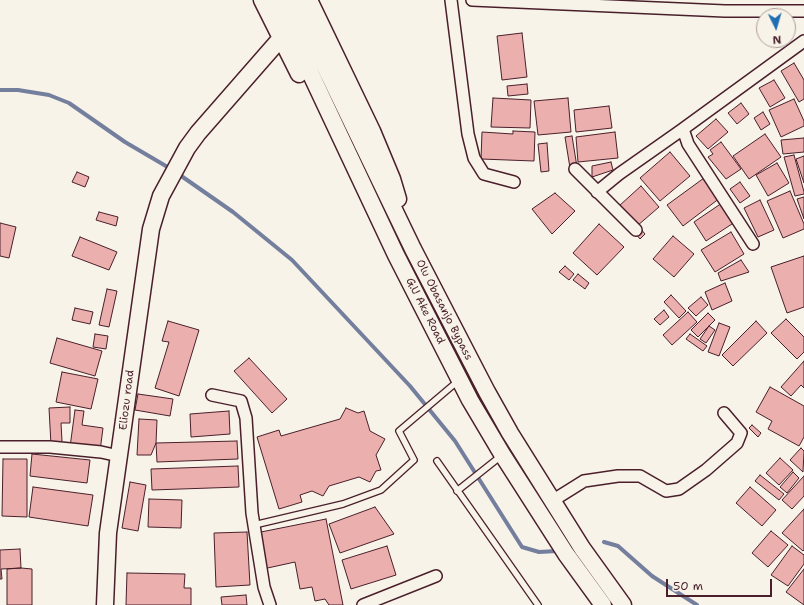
<!DOCTYPE html>
<html>
<head>
<meta charset="utf-8">
<style>
	body { margin:0 }
	#map { position:relative; width:804px; height:605px; overflow:hidden; background:#f7f3e8; font-family:"Shantell Sans",sans-serif }
	canvas { display:block }
	.north { position:absolute; left:756px; top:8px; width:40px; height:40px; box-sizing:border-box; background:#f7f3e8; border:1px solid #b29e9c; border-radius:50%; rotate:175deg; font-size:11px; font-weight:700; line-height:16px; text-align:center; color:#4a1f2b }
	.north::after { content:''; display:block; margin:auto; width:14px; height:18px; background:#1f6fb2; clip-path:polygon(50% 0,100% 100%,50% 72%,0 100%) }
	.scale { position:absolute; left:666px; top:579px; width:106px; height:18px; box-sizing:border-box; border:2px solid #4a1f2b; border-top:0; padding-left:5px; font-size:12px; line-height:14px; white-space:nowrap; color:#4a1f2b; -webkit-text-stroke:3px #f7f3e8; paint-order:stroke }
</style>
</head>
<body>
<div id="map">
<canvas width="804" height="605"></canvas>
<div class="north">N</div>
<div class="scale">50 m</div>
</div>
<script>
const c = document.querySelector('canvas').getContext('2d');
c.lineJoin = 'round';
const poly = rows => new Path2D(rows.map(r => 'M' + r).join(''));
function strokePath(path, color, width, dash) { c.strokeStyle = color; c.lineWidth = width; c.lineCap = dash ? 'butt' : 'round'; c.setLineDash(dash || []); c.stroke(path); }
function paint(path, color) { c.fillStyle = color; c.fill(path, 'evenodd'); }
function drawText(font, color, halo, rows, align = 'center') {
  c.font = font + ' "Shantell Sans",sans-serif'; c.lineWidth = 3; c.setLineDash([]); c.textBaseline = 'middle'; c.strokeStyle = halo; c.fillStyle = color; for (const [text, x, y, turn = 0] of rows) {
    c.save(); c.translate(x, y); c.rotate((+turn || 0) * Math.PI / 180); c.textAlign = isNaN(turn) ? turn : align; if (halo) c.strokeText(text, 0, 0); c.fillText(text, 0, 0); c.restore();
  }
}
strokePath(poly([
	[0,90,18,90,49,95,69,103,125,142,171,169],
	[177,173,233,212,292,260,410,386,455,441,522,547,539,552,557,551],
	[604,542,618,546,652,576,697,605]
]), '#747f9e', 4);
const building = poly([
	[522,33,527,77,502,80,497,36,522,33],
	[794,63,804,80,804,99,799,102,781,71,794,63],
	[774,80,785,98,770,107,759,88,774,80],
	[527,84,528,94,508,96,507,86,527,84],
	[493,98,531,100,530,128,491,127,493,98],
	[568,98,571,132,538,135,534,101,568,98],
	[794,99,804,121,804,126,781,137,769,110,794,99],
	[741,103,749,114,737,124,728,113,741,103],
	[609,106,612,128,576,132,574,110,609,106],
	[763,112,770,124,761,130,754,118,763,112],
	[716,119,728,132,708,149,696,136,716,119],
	[513,131,535,132,534,161,481,159,482,132,513,134,513,131],
	[615,132,618,158,578,162,576,137,615,132],
	[765,134,781,157,749,179,733,156,765,134],
	[572,136,577,167,570,168,565,137,572,136],
	[804,138,804,152,783,154,781,140,804,138],
	[721,142,741,169,726,179,708,157,713,154,710,150,721,142],
	[547,143,549,171,541,172,538,144,547,143],
	[670,152,690,176,660,201,640,178,670,152],
	[794,155,804,192,804,194,795,196,784,157,794,155],
	[804,156,804,183,796,159,804,156],
	[611,162,613,170,592,177,592,166,611,162],
	[777,163,789,183,768,196,756,175,777,163],
	[77,172,89,177,85,187,72,182,77,172],
	[704,178,720,198,683,226,667,205,704,178],
	[740,182,750,196,740,203,730,189,740,182],
	[641,186,659,207,637,226,619,206,641,186],
	[790,191,804,224,804,229,783,238,767,201,790,191],
	[555,193,575,211,552,234,532,209,555,193],
	[804,197,804,219,797,199,804,197],
	[760,200,774,230,758,237,744,208,760,200],
	[722,203,735,222,706,241,694,222,722,203],
	[99,212,118,217,116,226,96,220,99,212],
	[0,223,16,227,9,258,0,256,0,223],
	[599,224,624,247,597,275,573,253,599,224],
	[640,228,645,234,640,239,635,233,640,228],
	[731,232,744,254,715,272,701,250,731,232],
	[673,236,694,254,674,277,653,259,673,236],
	[80,237,117,252,109,270,72,256,80,237],
	[804,256,804,307,787,313,771,267,804,256],
	[741,260,749,272,721,281,718,273,741,260],
	[565,266,574,274,569,280,559,272,565,266],
	[578,274,589,283,585,289,573,280,578,274],
	[725,283,732,301,712,310,705,292,725,283],
	[107,289,117,291,109,327,99,325,107,289],
	[671,295,686,311,679,318,664,302,671,295],
	[701,297,708,305,696,316,688,308,701,297],
	[75,308,93,312,90,324,72,320,75,308],
	[664,310,669,317,660,325,654,319,664,310],
	[688,312,697,322,672,345,663,335,688,312],
	[708,313,715,320,698,337,691,330,708,313],
	[786,319,804,337,804,352,797,359,771,333,786,319],
	[168,321,199,330,179,396,155,388,169,342,162,341,168,321],
	[756,321,767,333,733,366,722,355,756,321],
	[719,323,730,327,719,356,708,352,719,323],
	[709,326,715,330,706,343,700,339,709,326],
	[95,334,108,336,106,349,93,347,95,334],
	[690,334,707,346,703,351,686,339,690,334],
	[57,338,102,351,95,376,50,363,57,338],
	[249,358,287,399,272,413,234,371,249,358],
	[804,361,804,388,801,385,791,396,781,387,804,361],
	[62,372,98,379,91,409,56,402,62,372],
	[770,387,804,406,804,437,799,446,768,429,772,421,756,412,770,387],
	[138,394,173,399,170,416,135,410,138,394],
	[70,407,70,423,61,423,62,441,51,445,49,408,70,407],
	[346,408,358,413,364,411,370,431,385,439,376,455,381,470,376,471,370,482,359,477,329,486,323,496,312,491,300,495,302,502,279,509,257,437,279,430,281,436,340,419,346,408],
	[75,410,84,411,82,425,103,428,100,451,70,447,75,410],
	[229,411,230,434,191,437,190,414,229,411],
	[139,419,157,420,156,443,151,455,137,455,139,419],
	[752,425,761,433,758,437,749,428,752,425],
	[237,441,238,459,157,462,156,443,237,441],
	[801,448,804,451,803,472,790,460,801,448],
	[32,454,90,460,87,483,30,476,32,454],
	[780,458,793,470,779,485,766,473,780,458],
	[3,459,27,459,27,517,2,516,3,459],
	[238,466,239,487,152,490,151,469,238,466],
	[793,472,799,478,787,493,780,487,793,472],
	[760,475,784,494,779,500,755,481,760,475],
	[804,476,804,496,792,509,782,500,804,476],
	[130,482,146,485,138,531,122,528,130,482],
	[33,487,93,495,88,526,29,517,33,487],
	[750,487,776,510,762,526,736,503,750,487],
	[149,499,182,500,181,528,148,527,149,499],
	[375,507,394,534,340,553,329,524,375,507],
	[804,509,804,550,803,551,782,533,804,509],
	[326,519,343,605,329,605,325,599,315,601,312,587,300,589,295,562,263,569,256,533,326,519],
	[771,531,788,545,768,567,752,553,771,531],
	[247,532,250,585,216,587,214,533,247,532],
	[387,546,396,575,351,589,342,560,387,546],
	[792,546,804,555,804,564,788,586,771,575,792,546],
	[20,549,21,568,1,569,2,579,0,579,0,550,20,549],
	[21,568,32,569,32,605,7,605,7,569,21,568],
	[804,569,804,605,786,592,804,569],
	[127,573,185,574,184,588,191,588,191,605,126,605,127,573],
	[246,595,247,605,222,605,221,597,246,595]
]);
paint(building, '#ebb0ae');
strokePath(building, '#4a1f2b', 1);
const lane = poly([
	[437,461,538,605],
	[457,491,501,456],
	[254,525,343,504,381,490,414,460,399,431,458,381]
]);
const street = poly([
	[451,0,468,134,474,158,484,174,514,182],
	[472,0,725,11,804,11],
	[575,169,636,230],
	[597,192,619,174,683,129],
	[753,244,688,144,683,129,804,41],
	[212,395,241,401,246,418,252,513,264,587,270,605],
	[0,447,50,447,101,452,119,456],
	[552,501,584,481,618,476,640,476,666,491,679,489,706,470,737,443,741,433,724,413],
	[363,605,436,576]
]);
const secondary = poly([
	[262,0,299,74],
	[276,0,396,255,470,400,502,454,566,554,603,605],
	[293,0,413,249,487,392,510,433,582,548,623,605],
	[309,0,372,131,392,179,398,199],
	[105,605,108,533,151,229,161,196,187,148,198,133,281,38]
]);
strokePath(lane, '#4a1f2b', 8);
strokePath(street, '#4a1f2b', 14);
strokePath(secondary, '#4a1f2b', 19);
strokePath(lane, '#f7f3e8', 5.5);
strokePath(street, '#f7f3e8', 11);
strokePath(secondary, '#f7f3e8', 16);
drawText('11px', '#4a1f2b', '#f7f3e8', [
	["Olu Obasanjo Bypass",444,310,63],
	["G.U Ake Road",425,311,63],
	["Eliozu road",127,400,-83]
]);
</script>
</body>
</html>
